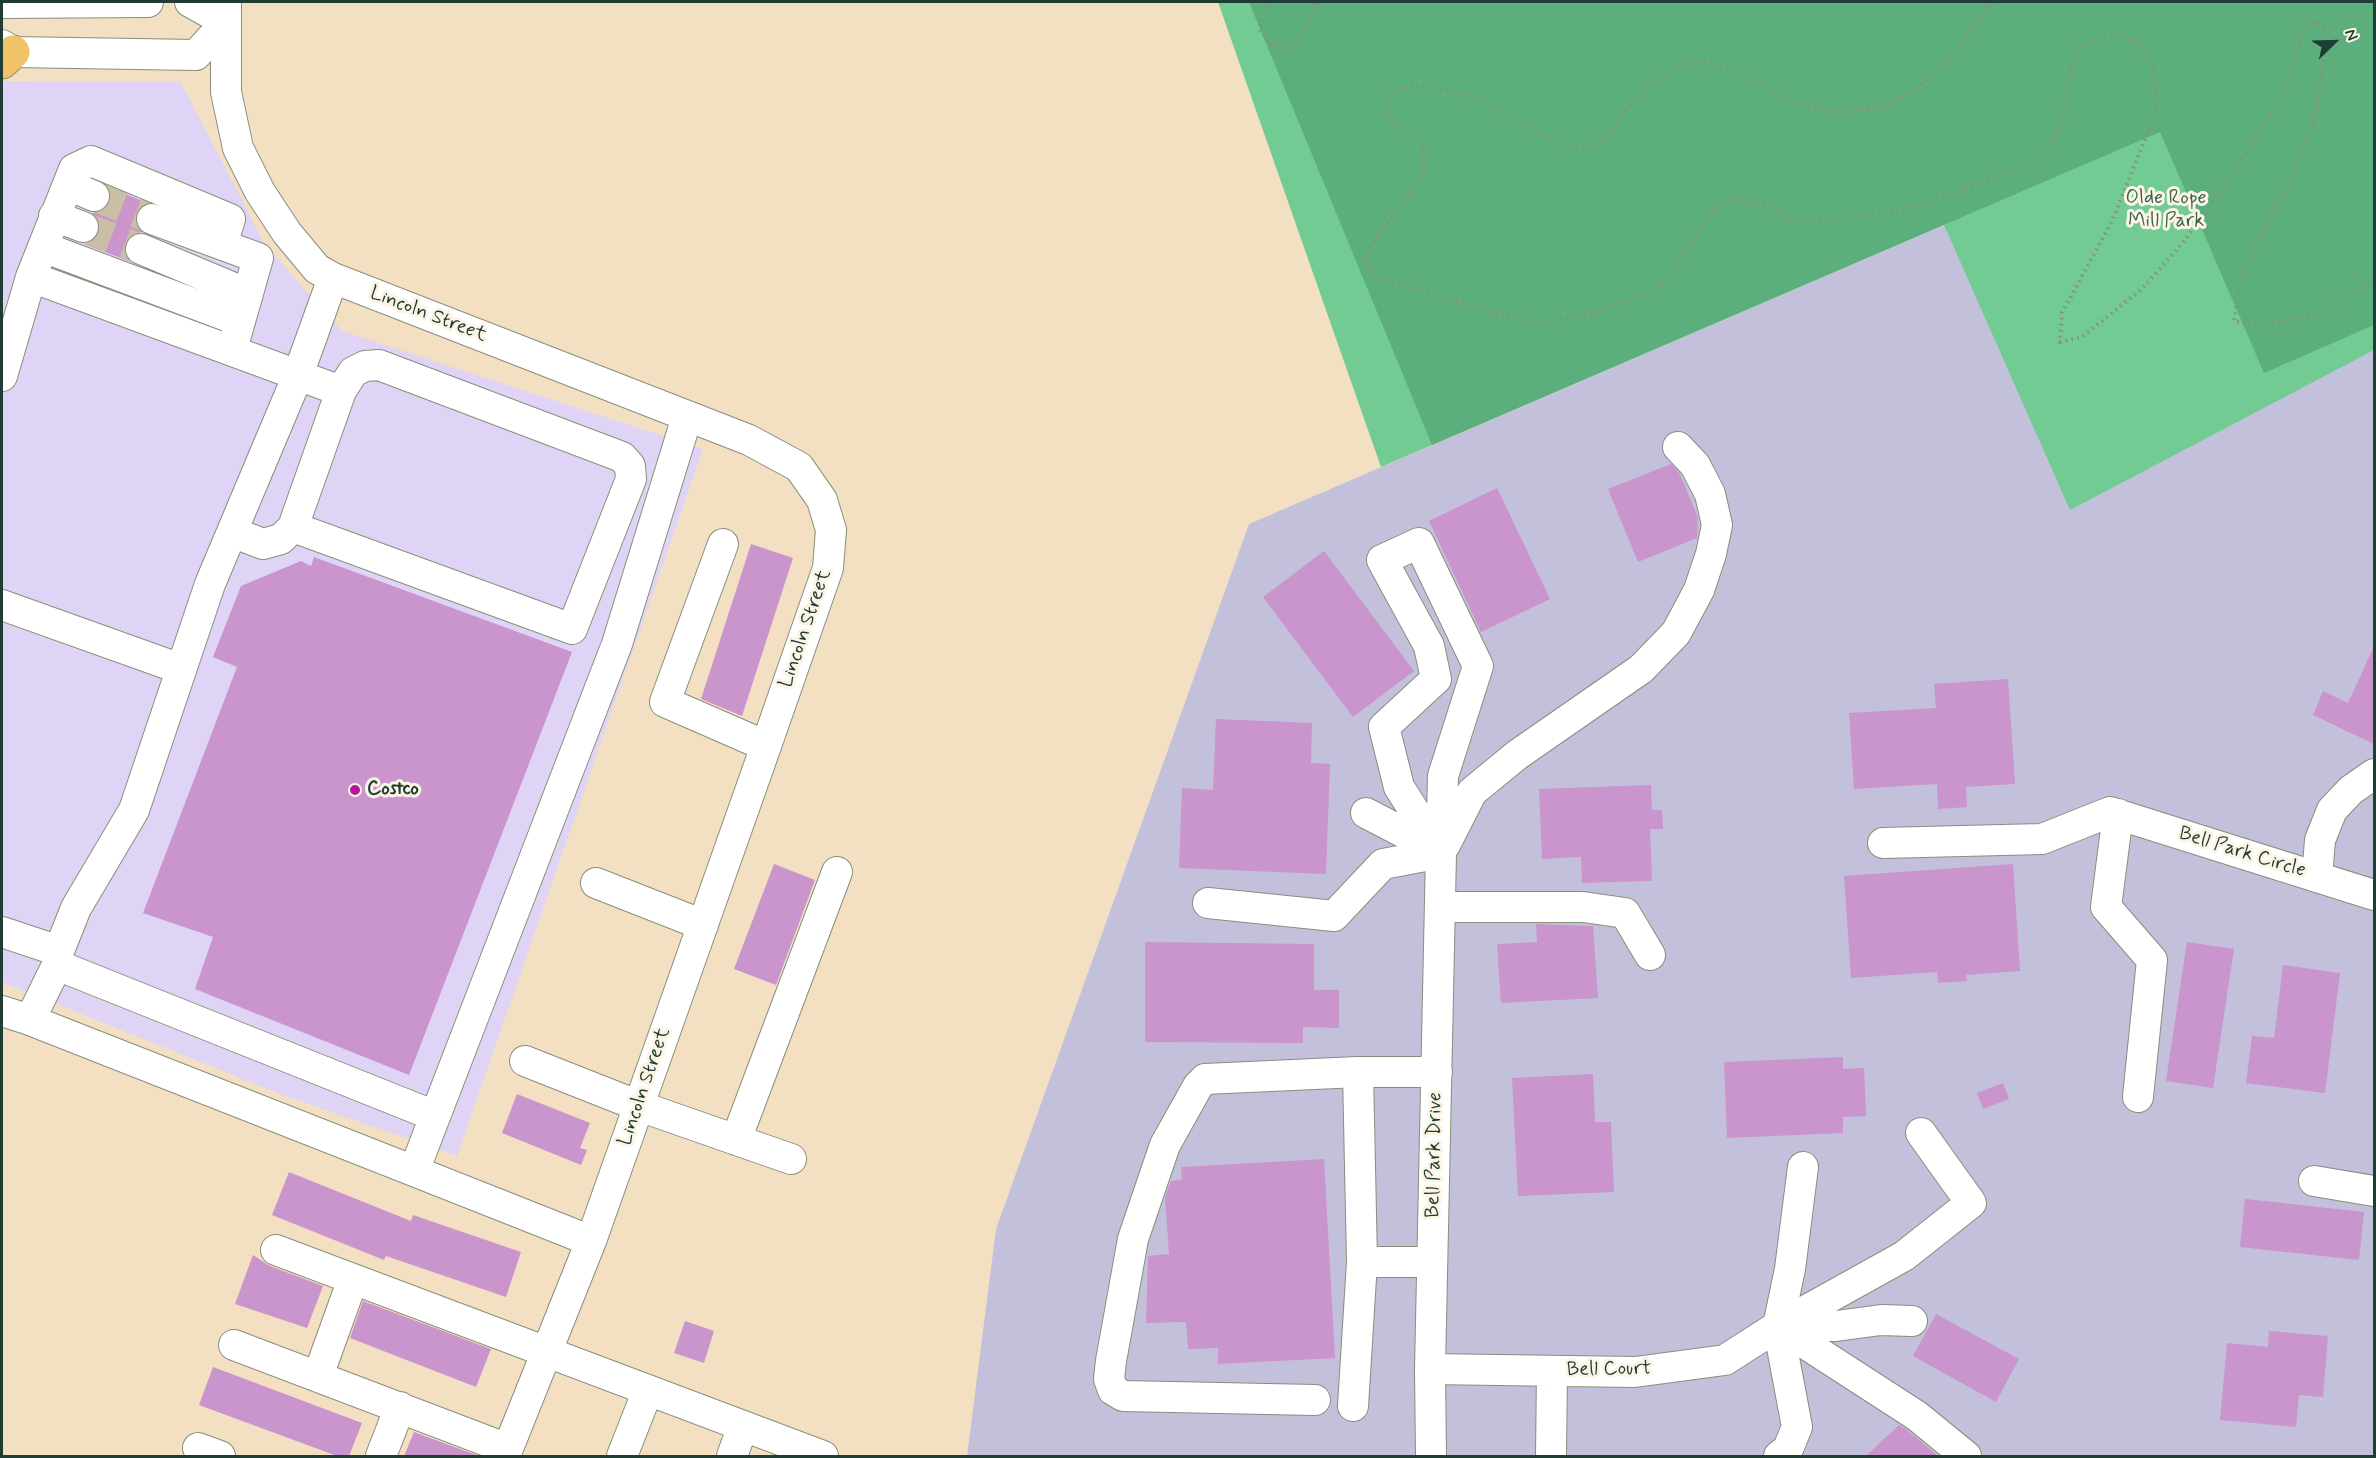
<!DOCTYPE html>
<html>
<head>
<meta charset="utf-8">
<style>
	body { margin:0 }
	#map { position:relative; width:2376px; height:1458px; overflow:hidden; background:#f3e0c2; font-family:Mynerve,sans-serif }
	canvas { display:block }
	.frame { position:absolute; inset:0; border:3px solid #1f3d34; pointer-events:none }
	.north { position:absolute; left:2304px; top:12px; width:60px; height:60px; -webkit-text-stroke:4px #fcf5e5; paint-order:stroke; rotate:67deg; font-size:16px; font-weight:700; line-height:24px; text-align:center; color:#1f3d34 }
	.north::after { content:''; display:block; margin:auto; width:21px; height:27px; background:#1f3d34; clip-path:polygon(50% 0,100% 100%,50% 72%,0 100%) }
</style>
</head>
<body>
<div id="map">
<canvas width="2376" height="1458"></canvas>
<div class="frame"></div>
<div class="north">N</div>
</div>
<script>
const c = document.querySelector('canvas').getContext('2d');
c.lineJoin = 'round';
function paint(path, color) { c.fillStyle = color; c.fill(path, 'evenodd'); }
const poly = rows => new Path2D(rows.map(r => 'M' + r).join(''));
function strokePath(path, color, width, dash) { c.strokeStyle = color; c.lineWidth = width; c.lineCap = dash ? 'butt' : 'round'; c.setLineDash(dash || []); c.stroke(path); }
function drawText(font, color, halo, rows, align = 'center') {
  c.font = font + ' Mynerve,sans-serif'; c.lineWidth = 6; c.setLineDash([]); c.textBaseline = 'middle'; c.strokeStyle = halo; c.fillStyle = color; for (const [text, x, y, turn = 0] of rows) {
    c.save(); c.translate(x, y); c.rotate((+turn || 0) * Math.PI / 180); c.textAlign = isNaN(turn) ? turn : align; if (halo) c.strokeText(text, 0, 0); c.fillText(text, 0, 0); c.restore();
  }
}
paint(poly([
	[2,81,181,82,265,245,342,331,703,449,457,1156,280,1094,2,982]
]), '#dfd4f5');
paint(poly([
	[2161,132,2374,325,2374,1456,967,1456,996,1229,1249,524]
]), '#c3c0db');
paint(poly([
	[1218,2,2374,2,2374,350,2070,510,1944,225,1381,467]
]), '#71cb92');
paint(poly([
	[1249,2,2374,2,2374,325,2264,373,2160,132,1432,445]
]), '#5caf7c');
paint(poly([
	[108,187,147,203,136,214,135,222,142,232,131,235,125,243,124,252,129,261,84,244,93,241,99,234,100,224,92,213,104,210,110,203,111,194],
	[1671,464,1680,474,1698,518,1697,538,1638,562,1608,489],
	[1497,488,1550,599,1481,632,1429,521],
	[751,544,793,558,742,716,701,699],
	[1324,551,1414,671,1353,717,1263,597],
	[314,557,572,652,409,1075,195,989,213,937,143,913,237,667,213,657,241,586,301,561,311,566],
	[2374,646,2374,744,2313,715,2323,691,2348,703],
	[2008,679,2015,784,1966,787,1967,807,1938,809,1937,784,1854,789,1849,713,1936,708,1934,684],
	[1216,719,1312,723,1311,763,1330,764,1326,874,1179,868,1182,788,1213,790],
	[1651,785,1652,810,1662,810,1663,829,1650,829,1652,881,1582,883,1581,857,1542,859,1539,789],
	[774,864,815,880,776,985,734,969],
	[2013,864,2020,971,1966,975,1967,981,1938,983,1937,972,1851,978,1844,876],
	[1536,924,1593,926,1598,998,1501,1003,1497,944,1537,942],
	[1145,942,1314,944,1314,990,1339,990,1339,1028,1303,1027,1303,1043,1145,1042],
	[2187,942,2234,949,2213,1088,2166,1081],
	[2283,965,2340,973,2325,1093,2246,1083,2252,1036,2274,1038],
	[1843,1057,1843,1069,1864,1068,1866,1116,1843,1117,1843,1133,1727,1138,1724,1062],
	[1593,1074,1595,1122,1611,1122,1614,1192,1518,1196,1512,1078],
	[2003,1083,2009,1099,1983,1109,1977,1093],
	[517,1094,590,1123,580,1148,587,1150,581,1165,502,1133],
	[1324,1159,1335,1358,1218,1364,1218,1348,1188,1349,1186,1322,1146,1323,1148,1256,1169,1254,1165,1198,1171,1181,1182,1180,1181,1167],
	[289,1172,411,1221,413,1215,521,1252,506,1297,386,1256,384,1260,272,1215],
	[2245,1199,2364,1212,2359,1260,2240,1247],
	[253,1255,270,1266,323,1286,307,1328,235,1304],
	[363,1301,491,1349,476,1387,350,1338],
	[1936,1314,2019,1359,1996,1402,1913,1356],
	[685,1321,714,1331,704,1363,674,1353],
	[2269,1331,2328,1336,2323,1397,2299,1395,2296,1427,2220,1420,2227,1343,2268,1347],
	[213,1367,362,1423,349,1456,337,1456,199,1405],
	[1899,1425,1907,1430,1938,1456,1866,1456],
	[414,1432,479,1456,404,1456]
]), '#ca94cc');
strokePath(poly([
	[94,196,152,219],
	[83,227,141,249]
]), '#c9bfa6', 30, [30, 15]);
const minor = poly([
	[226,2,226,92,238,148,260,192,287,233,317,269,333,278,749,440,799,467,822,500,831,530,828,568,766,746,591,1241,505,1456],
	[2,3,148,2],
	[2,45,13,52,196,55,226,22,190,2],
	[68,185,94,196],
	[54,216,83,227],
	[152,219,258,258,235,339],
	[43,247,240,321],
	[141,249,248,294],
	[31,277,74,169,91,161,230,219,226,232],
	[2,376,31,277,341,391,353,372,365,366,379,365,622,457,630,466,631,479,572,629,293,527,281,539,263,544,232,532],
	[293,527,341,391],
	[723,544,665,702,766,746],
	[2,605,181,669],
	[1366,813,1439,851],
	[2118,814,2106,907,2152,960,2138,1097],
	[1883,843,2042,839,2110,812,2374,895],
	[1445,845,1472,792,1517,755,1641,669,1676,633,1699,590,1711,554,1717,525,1710,494,1695,465,1678,447],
	[2317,877,2320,840,2332,810,2351,790,2374,774],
	[596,883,703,925],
	[1208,903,1334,916,1383,864,1441,853],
	[1440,907,1583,907,1625,913,1650,955],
	[2,932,59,951],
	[57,965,435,1116],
	[2,1011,30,1020,57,965,59,951,76,908,134,810,210,584,298,375,333,278],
	[30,1020,414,1171,617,644,687,417],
	[525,1061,639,1106,791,1159],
	[1358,1072,1362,1262,1432,1262],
	[736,1140,837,872],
	[414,1171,591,1241],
	[2314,1181,2374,1191],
	[276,1250,823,1456],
	[1778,1326,1917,1416,1966,1456],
	[1781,1326,1836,1326,1881,1320,1912,1321],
	[234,1345,508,1449],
	[1430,1369,1635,1372,1725,1360,1778,1326,1904,1256,1971,1203,1921,1133],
	[318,1376,353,1279],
	[1315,1400,1123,1396,1113,1390,1109,1379,1111,1361,1133,1239,1165,1145,1198,1086,1205,1079,1358,1072,1437,1072],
	[1353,1406,1362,1262],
	[198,1448,220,1456],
	[381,1456,400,1407],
	[622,1456,648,1390],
	[732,1456,743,1426],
	[1431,1456,1430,1369,1441,853,1443,776,1478,666,1419,543,1382,560,1429,646,1436,679,1384,727,1399,787,1441,853],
	[1551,1456,1552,1371],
	[1779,1456,1788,1449,1797,1427,1778,1326,1790,1269,1803,1167]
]);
const major = poly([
	[2,62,13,52]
]);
strokePath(minor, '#898e7b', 32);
strokePath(major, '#898e7b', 35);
strokePath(poly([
	[1269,2,1259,28,1271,45,1290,49,1300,37,1319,2],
	[1992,2,1943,65,1916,88,1886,107,1837,112,1794,103,1730,70,1699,60,1676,67,1652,83,1627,110,1611,135,1585,148,1557,144,1481,99,1445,89,1411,85,1390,95,1387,114,1424,146,1424,173,1364,256,1374,276,1518,320,1544,323,1596,313,1643,294,1665,282,1714,209,1736,199,1770,207,1797,222,1894,212,1967,189,2032,162,2054,137,2065,108,2067,82,2077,48,2097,38,2118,36,2135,41,2154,66,2157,110,2112,221,2062,313,2060,342,2082,337,2143,288,2185,240,2220,193,2287,88,2303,30,2315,22,2326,27,2325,54,2313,125,2294,175,2260,236,2240,282,2234,321,2259,327,2318,313,2374,282]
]), '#898e7b', 4, [1.5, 4.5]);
strokePath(minor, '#fff', 30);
strokePath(major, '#f0c369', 33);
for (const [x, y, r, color] of [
	[355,790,6,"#b5179e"]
]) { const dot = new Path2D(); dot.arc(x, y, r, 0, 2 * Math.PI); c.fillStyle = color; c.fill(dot); strokePath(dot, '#fcf5e5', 2); }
drawText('20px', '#34604c', '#fcf5e5', [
	["Olde Rope",2166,199],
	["Mill Park",2166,222]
]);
drawText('20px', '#1f3d34', '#fcf5e5', [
	["Lincoln Street",428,315,21],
	["Lincoln Street",806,629,-71],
	["Bell Park Circle",2242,853,17],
	["Lincoln Street",645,1087,-71],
	["Bell Park Drive",1435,1155,-89],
	["Bell Court",1609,1370,-1]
]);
drawText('bold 20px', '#1f3d34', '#fcf5e5', [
	["Costco",367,790]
], 'left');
</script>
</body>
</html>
